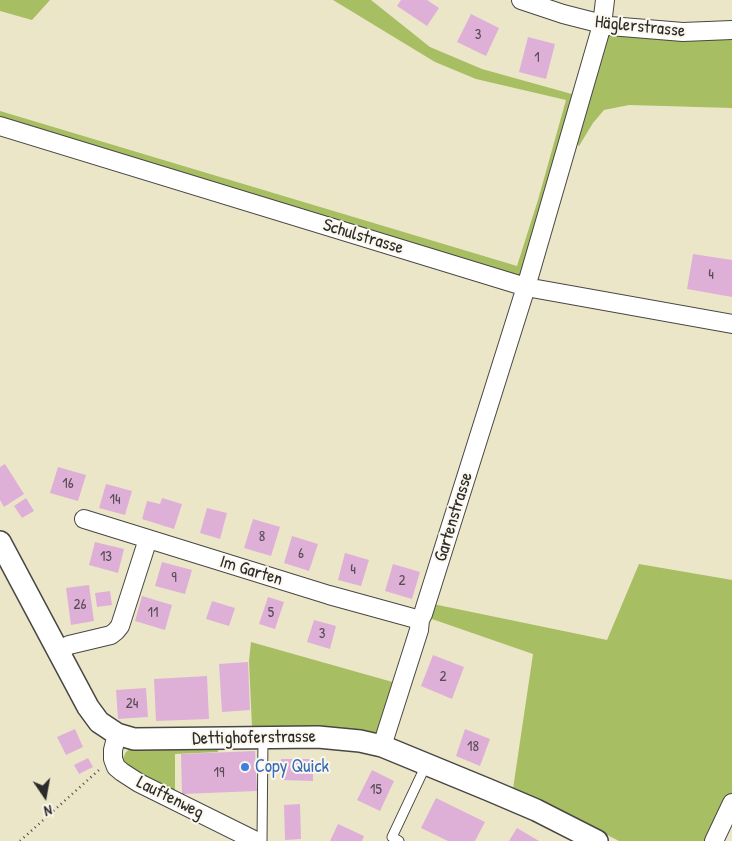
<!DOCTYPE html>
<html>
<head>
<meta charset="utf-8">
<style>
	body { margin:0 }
	#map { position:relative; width:732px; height:841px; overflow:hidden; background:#ece6c8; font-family:"Patrick Hand",sans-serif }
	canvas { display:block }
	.north { position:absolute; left:20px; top:771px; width:50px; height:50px; -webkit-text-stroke:4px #fbf7ec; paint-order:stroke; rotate:168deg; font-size:14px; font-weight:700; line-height:20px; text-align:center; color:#2b2b2b }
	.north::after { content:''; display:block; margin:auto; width:18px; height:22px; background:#2b2b2b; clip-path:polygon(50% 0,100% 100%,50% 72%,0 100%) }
</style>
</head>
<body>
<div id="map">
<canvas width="732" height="841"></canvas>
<div class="north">N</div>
</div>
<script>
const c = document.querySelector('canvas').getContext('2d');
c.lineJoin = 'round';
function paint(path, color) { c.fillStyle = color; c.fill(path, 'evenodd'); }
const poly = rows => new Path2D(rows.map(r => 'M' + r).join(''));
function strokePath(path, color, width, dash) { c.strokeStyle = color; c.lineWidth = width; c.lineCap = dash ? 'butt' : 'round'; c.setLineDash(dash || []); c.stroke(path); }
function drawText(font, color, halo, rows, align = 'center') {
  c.font = font + ' "Patrick Hand",sans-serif'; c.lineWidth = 4; c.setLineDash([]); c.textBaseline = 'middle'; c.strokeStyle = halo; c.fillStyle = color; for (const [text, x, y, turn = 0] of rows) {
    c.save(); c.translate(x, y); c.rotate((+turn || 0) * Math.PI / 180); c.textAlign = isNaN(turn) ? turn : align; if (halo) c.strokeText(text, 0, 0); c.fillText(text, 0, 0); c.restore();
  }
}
paint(poly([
	[0,0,50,0,32,20,0,11],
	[333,0,371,0,430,47,482,69,579,96,522,274,517,276,0,122,0,111,517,266,538,200,566,100,476,79,435,62],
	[612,33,732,37,732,108,629,105,604,110,593,123,579,146,575,142,606,37],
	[639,564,732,580,732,795,710,841,619,841,547,804,513,789,533,654,429,618,433,604,607,640],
	[251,642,396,683,378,731,374,733,344,728,316,727,252,727,249,661],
	[217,745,218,752,175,754,175,797,124,765,122,760,126,752,130,749]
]), '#a7be63');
paint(poly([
	[401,0,427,0,439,8,427,26,397,6],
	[471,14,499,28,486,56,457,42],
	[528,37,555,44,546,79,519,72],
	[693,254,732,260,732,297,687,289],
	[5,464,24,494,4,507,0,500,0,467],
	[58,467,86,475,78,501,50,493],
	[106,484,132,491,125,515,99,508],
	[26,498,34,511,22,518,14,506],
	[162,498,182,504,174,529,142,519,147,501,160,504],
	[207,508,227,513,220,539,200,533],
	[253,519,280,527,271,556,244,548],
	[292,536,318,544,309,571,284,563],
	[95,542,124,549,118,573,89,565],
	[345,553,369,560,361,586,338,580],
	[162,562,192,570,185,594,155,586],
	[393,564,420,572,412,599,385,591],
	[89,585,94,621,71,625,66,588],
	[110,591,112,605,97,607,95,593],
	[142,596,172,605,165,630,135,621],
	[268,597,284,602,275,629,259,624],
	[212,601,235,608,229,626,206,619],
	[314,620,336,626,330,649,307,642],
	[433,655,464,667,452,699,421,686],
	[248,662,250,710,222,712,219,664],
	[207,676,209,719,156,721,154,679],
	[146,688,148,717,118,719,116,690],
	[75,729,83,747,66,755,57,737],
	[465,729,490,739,480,766,456,756],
	[255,751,257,791,182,794,181,754],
	[88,758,93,767,79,774,74,765],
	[281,759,313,759,313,781,281,780],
	[372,770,394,781,380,811,357,800],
	[436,798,485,822,475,841,448,841,421,828],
	[300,804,301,839,285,840,284,805],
	[338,824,364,836,362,841,330,841],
	[517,828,539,841,509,841]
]), '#deb0d8');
const service = poly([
	[262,841,263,738],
	[399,841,392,837,426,765]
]);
const minor = poly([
	[521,0,563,14,610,26,683,32,732,30],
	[0,126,526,287,732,324],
	[84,519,329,595,420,620],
	[59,651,69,645,111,635,116,631,120,626,148,539],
	[117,734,113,750,113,759,116,767,122,772,139,783,256,841],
	[382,746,419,630,420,620,423,614,526,287,602,25,605,0],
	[714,841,732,803]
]);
const tertiary = poly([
	[0,542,88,707,99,722,117,734,134,739,318,737,360,741,382,746,489,790,536,810,597,841]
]);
strokePath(service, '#484743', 11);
strokePath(minor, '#484743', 20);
strokePath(tertiary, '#484743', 24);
strokePath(poly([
	[20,841,100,769]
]), '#484743', 2.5, [1, 4]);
strokePath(service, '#fff', 9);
strokePath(minor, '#fff', 18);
strokePath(tertiary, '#fff', 21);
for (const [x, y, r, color] of [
	[245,767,5,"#3f7fe0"]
]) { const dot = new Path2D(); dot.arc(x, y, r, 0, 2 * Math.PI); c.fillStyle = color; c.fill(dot); strokePath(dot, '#fbf7ec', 2); }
drawText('15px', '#584c56', null, [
	["3",478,35],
	["1",537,58],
	["4",711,275],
	["16",68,484],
	["14",115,500],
	["8",262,537],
	["6",301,554],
	["13",106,557],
	["4",353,570],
	["9",174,578],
	["2",402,581],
	["26",80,605],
	["11",153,613],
	["5",271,613],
	["3",322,634],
	["2",443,677],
	["24",132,704],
	["18",473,747],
	["19",219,773],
	["15",376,790]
]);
drawText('18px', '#2b2b2b', '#fbf7ec', [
	["Häglerstrasse",640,27,6],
	["Schulstrasse",363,237,17],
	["Gartenstrasse",454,517,-73],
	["Im Garten",251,571,17],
	["Dettighoferstrasse",254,738,-1],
	["Lauftenweg",170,798,27]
]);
drawText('18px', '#366cbe', '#fbf7ec', [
	["Copy Quick",255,767]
], 'left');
</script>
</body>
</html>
